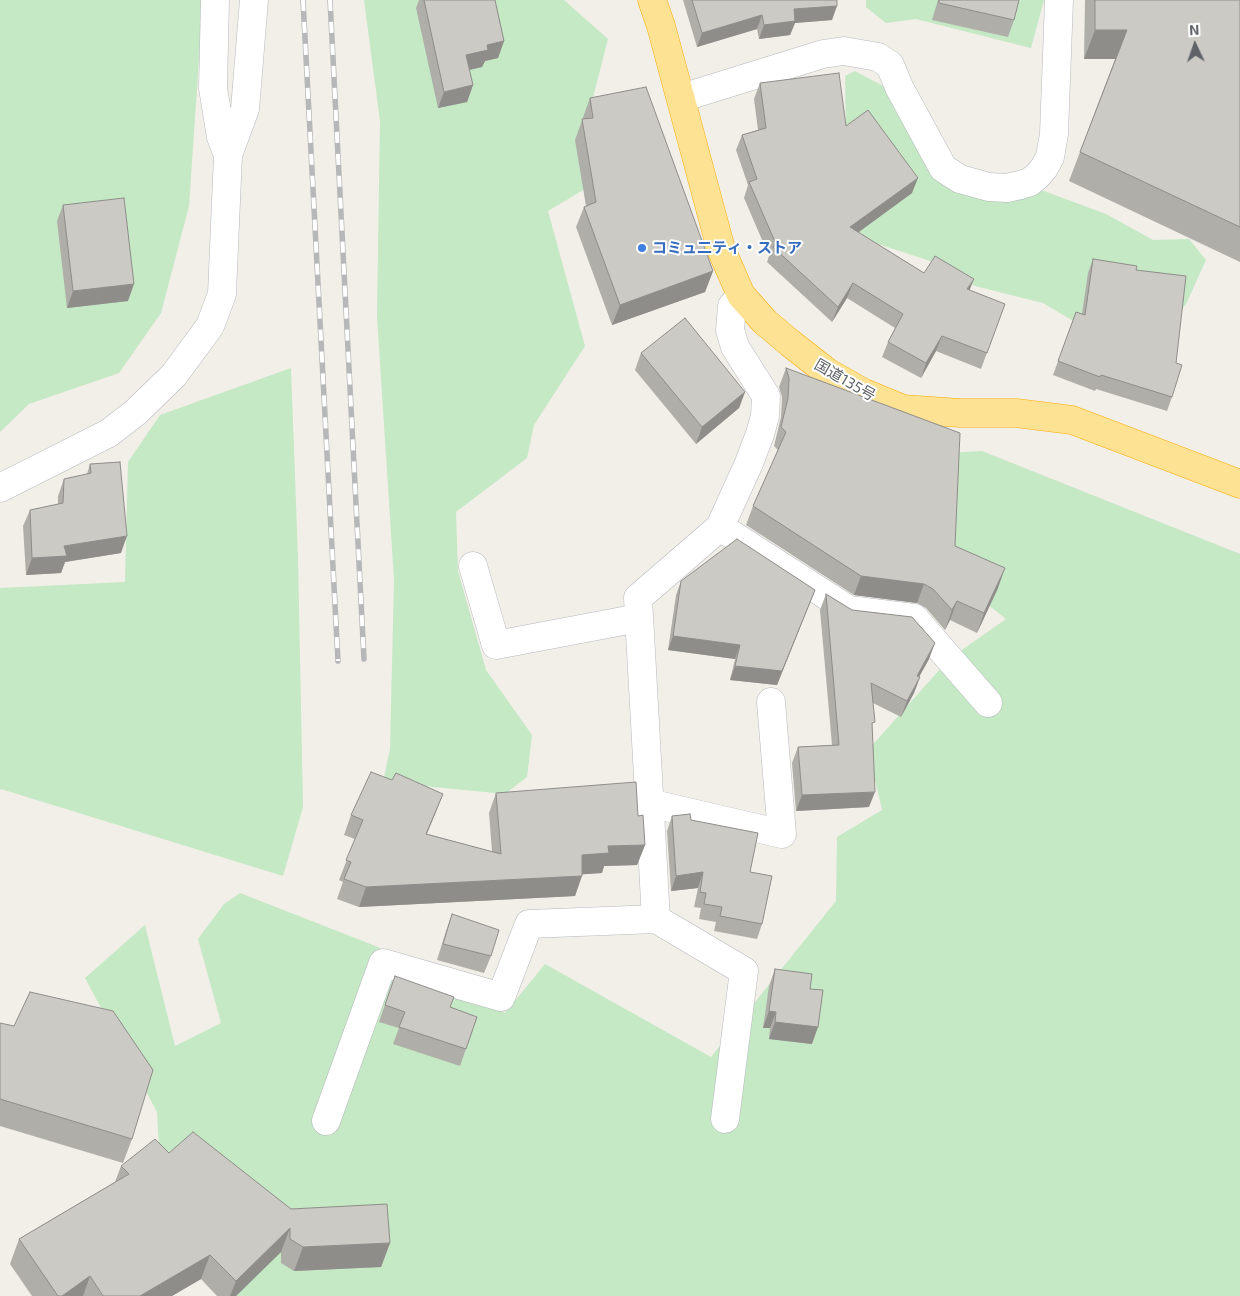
<!DOCTYPE html>
<html>
<head>
<meta charset="utf-8">
<style>
	body { margin:0 }
	#map { position:relative; width:1240px; height:1296px; overflow:hidden; background:#f1efe8; font-family:"Exo 2",sans-serif }
	canvas { display:block }
	.north { position:absolute; left:1170px; top:20px; width:50px; height:50px; -webkit-text-stroke:4px #fff; paint-order:stroke; rotate:357deg; font-size:14px; font-weight:700; line-height:20px; text-align:center; color:#5f6368 }
	.north::after { content:''; display:block; margin:auto; width:18px; height:22px; background:#5f6368; clip-path:polygon(50% 0,100% 100%,50% 72%,0 100%) }
</style>
</head>
<body>
<div id="map">
<canvas width="1240" height="1296"></canvas>
<div class="north">N</div>
</div>
<script>
const c = document.querySelector('canvas').getContext('2d');
c.lineJoin = 'round';
function paint(path, color) { c.fillStyle = color; c.fill(path, 'evenodd'); }
const poly = rows => new Path2D(rows.map(r => 'M' + r).join(''));
function strokePath(path, color, width, dash) { c.strokeStyle = color; c.lineWidth = width; c.lineCap = dash ? 'butt' : 'round'; c.setLineDash(dash || []); c.stroke(path); }
function drawText(font, color, halo, rows, align = 'center') {
  c.font = font + ' "Exo 2","Noto Sans JP",sans-serif'; c.lineWidth = 4; c.setLineDash([]); c.textBaseline = 'middle'; c.strokeStyle = halo; c.fillStyle = color; for (const [text, x, y, turn = 0] of rows) {
    c.save(); c.translate(x, y); c.rotate((+turn || 0) * Math.PI / 180); c.textAlign = isNaN(turn) ? turn : align; if (halo) c.strokeText(text, 0, 0); c.fillText(text, 0, 0); c.restore();
  }
}
paint(poly([
	[0,0,203,0,189,206,161,313,119,373,29,404,0,432],
	[364,0,564,0,608,39,587,121,595,183,548,211,585,346,534,425,527,458,456,512,458,571,486,670,532,735,527,777,505,794,383,782,390,749,394,580,377,316,380,121],
	[866,0,1044,0,1031,48,916,19,886,23,866,7],
	[855,71,885,87,932,174,1006,197,1044,191,1106,214,1153,240,1189,239,1206,260,1186,304,1160,336,1087,329,1043,303,975,286,933,262,863,239,814,215,846,126,845,76],
	[291,368,298,558,303,807,283,876,1,789,0,790,0,588,125,582,128,462,160,415],
	[982,451,1240,554,1240,1296,237,1296,160,1165,157,1112,85,978,145,925,175,1046,221,1023,198,939,224,904,240,893,378,947,505,1013,545,964,711,1057,836,901,837,837,882,810,868,750,949,659,1006,619,914,546,945,453]
]), '#c5e8c5');
const minor = poly([
	[215,0,213,88,221,137,228,155],
	[681,98,823,54,844,51,878,57,890,65,899,87,943,168,960,179,989,187,1007,188,1020,185,1030,182,1038,175,1044,168,1050,157,1054,134,1059,0],
	[0,488,109,433,136,412,174,375,210,326,222,294,228,155,245,109,254,0],
	[720,527,849,610,914,618,988,703],
	[473,566,496,645,639,618],
	[649,803,782,834,771,702],
	[725,1119,744,971,656,919,638,598,720,527,749,463,760,434,765,416,766,396,735,347,730,330,732,306,741,295],
	[326,1121,383,963,501,997,529,924,656,919]
]);
const highway = poly([
	[652,0,661,26,721,249,741,295,765,322,790,343,827,372,864,393,903,409,960,413,1016,413,1072,420,1240,484]
]);
strokePath(minor, '#b5b8bc', 29);
strokePath(highway, '#f9ab00', 29);
strokePath(minor, '#fff', 28);
strokePath(highway, '#fde293', 28);
const rail = poly([
	[303,0,338,661],
	[330,0,364,659]
]);
strokePath(rail, '#b6b7b8', 5.5);
strokePath(rail, '#fff', 4, [11]);
paint(poly([
	[419,0,495,0,504,41,498,58,485,61,482,67,469,70,473,85,467,102,438,108,416,8],
	[683,0,837,0,832,20,795,23,790,35,759,39,757,29,697,47],
	[938,0,1019,0,1014,20,1008,37,932,20],
	[1085,0,1240,0,1240,262,1069,181,1115,59,1084,59],
	[760,83,846,126,912,193,858,232,924,273,1005,304,981,369,936,351,921,378,882,357,888,342,895,328,847,298,832,322,767,262,769,256,744,198,748,185,736,150,742,135,758,130,754,99],
	[590,98,713,271,705,292,612,325,576,227,584,207,586,206,575,140],
	[63,205,128,301,67,308,57,221],
	[1093,259,1136,270,1172,397,1167,411,1096,389,1095,391,1053,375,1076,312,1082,314,1088,273],
	[641,353,745,392,739,408,696,444,635,370],
	[786,368,955,546,998,588,977,633,950,620,945,630,926,608,917,603,854,595,746,525,753,506,778,450,774,446,781,417,782,397,779,387],
	[90,464,121,553,65,562,61,573,26,575,23,526,30,510,58,504,58,496,64,479,87,474],
	[681,581,815,590,777,685,730,680,735,659,668,650,676,595],
	[826,594,852,610,929,659,919,677,920,677,914,693,901,717,873,703,869,807,796,811,792,763,798,747,832,745,820,610],
	[392,780,443,794,427,834,492,852,489,813,496,793,638,816,645,845,637,865,604,866,602,873,582,874,575,896,359,907,337,899,343,882,339,880,355,839,344,835,351,815],
	[672,816,691,820,750,872,762,924,757,939,714,931,716,922,699,919,701,908,694,907,698,888,671,891,667,831],
	[452,914,491,956,484,973,437,960,446,931],
	[775,969,810,989,812,1044,769,1039,770,1028,763,1028,769,986],
	[395,976,450,1007,477,1017,460,1066,393,1044,399,1028,379,1022],
	[0,1023,132,1139,123,1163,0,1126],
	[169,1153,291,1209,390,1243,381,1267,294,1271,281,1263,281,1252,236,1296,217,1296,201,1279,172,1296,32,1296,10,1264,19,1239,115,1182,121,1166]
]), '#afaea9');
paint(poly([
	[837,6,832,20,795,23,790,35,759,39,764,25,794,9],
	[762,15,757,29,697,47,702,33],
	[1095,30,1127,30,1116,59,1084,59],
	[504,41,498,58,485,61,482,67,460,72,466,55,487,45],
	[473,85,467,102,438,108,444,92],
	[918,178,912,193,844,243,850,227],
	[713,271,705,292,612,325,620,305],
	[974,279,968,294,967,289],
	[853,283,847,298,832,322,838,307],
	[134,284,128,301,67,308,73,291],
	[942,336,936,351,921,378,926,363],
	[745,392,739,408,696,444,702,427],
	[127,536,121,553,65,562,61,573,26,575,32,558,64,546],
	[1005,568,998,588,977,633,984,613],
	[861,576,924,584,917,603,854,595],
	[815,590,777,685,730,680,735,666],
	[957,601,950,620,945,630,952,610],
	[673,636,740,645,735,659,668,650],
	[935,643,929,659,911,691,917,676],
	[920,677,914,693,901,717,907,701],
	[875,792,869,807,796,811,802,795],
	[443,794,435,814,418,854,426,834],
	[645,845,637,865,604,866,602,873,574,875,582,855,608,846],
	[703,872,698,888,671,891,676,876],
	[582,876,575,896,359,907,366,887],
	[769,1011,776,1012,770,1028,763,1028],
	[775,1022,818,1027,812,1044,769,1039],
	[290,1228,281,1252,236,1296,230,1296,236,1281],
	[390,1243,381,1267,294,1271,303,1247],
	[210,1255,201,1279,172,1296,140,1296],
	[90,1276,83,1296,62,1296]
]), '#8f8d8a');
const building = poly([
	[424,0,495,0,504,41,487,45,488,50,466,55,473,85,444,92,424,0],
	[692,0,837,0,837,6,794,9,795,21,764,25,762,15,702,33,692,0],
	[939,0,1019,0,1014,20,939,3,939,0],
	[1095,0,1240,0,1240,227,1080,152,1127,30,1095,30,1095,0],
	[839,73,846,126,868,110,918,178,850,227,924,273,935,256,974,279,967,289,1005,304,987,353,942,336,926,363,888,342,903,314,853,283,838,307,773,247,776,244,749,182,757,179,742,135,766,128,760,83,839,73],
	[646,87,713,271,620,305,584,207,596,202,582,119,593,118,590,98,646,87],
	[124,198,134,284,73,291,63,205,124,198],
	[1093,259,1137,266,1136,270,1186,276,1176,363,1182,365,1172,397,1101,375,1100,377,1058,361,1076,312,1085,315,1093,259],
	[685,318,745,392,702,427,641,353,685,318],
	[786,368,960,433,955,546,1005,568,984,613,957,601,952,610,933,589,924,584,861,576,753,506,786,432,781,427,788,398,789,378,786,368],
	[120,462,127,536,64,546,67,556,32,558,30,510,63,503,64,479,91,473,90,464,120,462],
	[737,539,815,590,782,671,735,666,740,645,673,636,681,581,737,539],
	[826,594,852,610,912,617,935,643,917,676,920,677,907,701,871,683,875,722,872,723,875,792,802,795,798,747,839,745,826,594],
	[371,772,392,780,396,773,443,794,426,834,501,854,496,793,636,782,638,816,643,815,645,845,608,846,609,853,582,855,582,876,366,887,344,879,351,862,346,860,363,820,351,815,371,772],
	[690,814,691,820,758,833,750,872,772,876,762,924,720,916,722,907,704,904,706,893,700,892,703,872,676,876,672,816,690,814],
	[452,914,499,930,491,956,443,944,452,914],
	[775,969,812,974,810,989,823,990,818,1027,775,1022,776,1012,769,1011,775,969],
	[395,976,454,997,450,1007,477,1017,466,1049,399,1027,405,1012,385,1005,395,976],
	[30,992,113,1011,153,1070,132,1139,0,1099,0,1023,14,1026,30,992],
	[193,1132,291,1209,387,1204,390,1243,303,1247,290,1239,290,1228,236,1281,210,1255,140,1296,103,1296,90,1276,62,1296,58,1296,19,1239,129,1174,121,1166,155,1139,169,1153,193,1132]
]);
paint(building, '#cccac5');
strokePath(building, '#8f8d8a', 1);
for (const [x, y, r, color] of [
	[642,248,5,"#3f7fe0"]
]) { const dot = new Path2D(); dot.arc(x, y, r, 0, 2 * Math.PI); c.fillStyle = color; c.fill(dot); strokePath(dot, '#fff', 2); }
drawText('bold 15px', '#366cbe', '#fff', [
	["コミュ二ティ・ストア",652,248]
], 'left');
drawText('15px', '#5f6368', '#fff', [
	["国道135号",845,380,30]
]);
</script>
</body>
</html>
